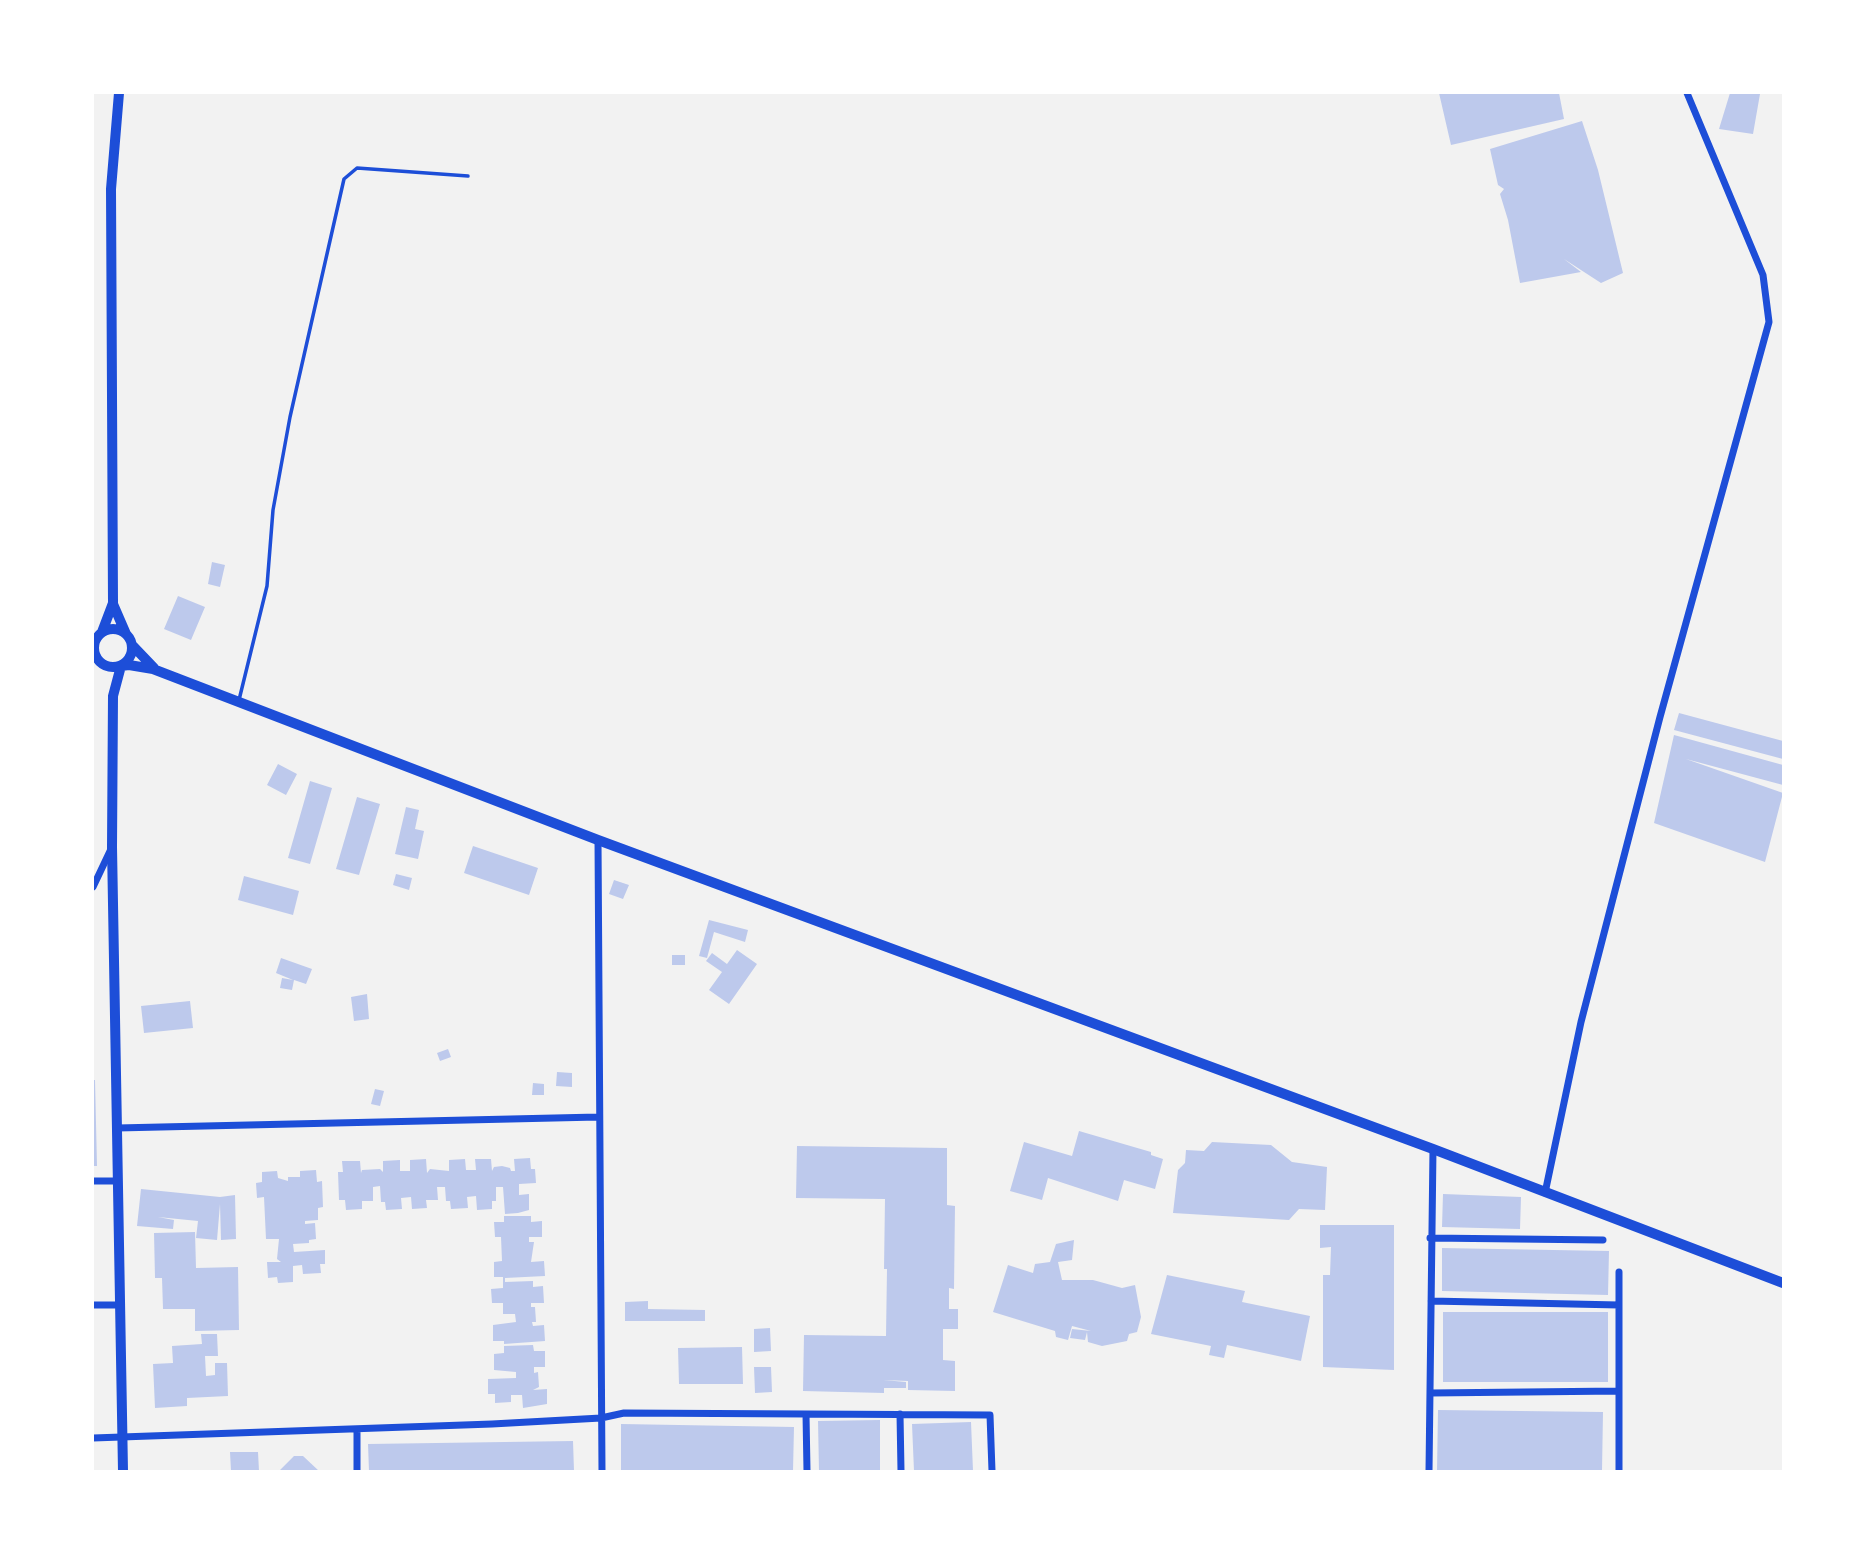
<!DOCTYPE html>
<html>
<head>
<meta charset="utf-8">
<style>
	body { margin:0 }
	#map { position:relative; width:1876px; height:1564px; overflow:hidden; background:#f2f2f2; font-family:Montserrat,sans-serif }
	canvas { display:block }
	.frame { position:absolute; inset:0; border:94px solid #fff; pointer-events:none }
</style>
</head>
<body>
<div id="map">
<canvas width="1876" height="1564"></canvas>
<div class="frame"></div>
</div>
<script>
const c = document.querySelector('canvas').getContext('2d');
c.lineJoin = 'round';
function paint(path, color) { c.fillStyle = color; c.fill(path, 'evenodd'); }
const poly = rows => new Path2D(rows.map(r => 'M' + r).join(''));
function strokePath(path, color, width, dash) { c.strokeStyle = color; c.lineWidth = width; c.lineCap = dash ? 'butt' : 'round'; c.setLineDash(dash || []); c.stroke(path); }
paint(poly([
	[1439,93,1559,93,1564,119,1451,145],
	[1730,93,1760,94,1753,134,1719,129],
	[1582,121,1598,170,1623,273,1601,283,1564,259,1581,272,1520,283,1508,220,1500,194,1504,189,1498,185,1490,149],
	[212,562,225,565,220,587,208,584],
	[178,596,205,607,191,640,164,629],
	[1679,713,1783,741,1783,759,1674,730],
	[1674,735,1783,765,1783,785,1686,759,1783,793,1765,862,1654,823],
	[278,764,297,774,286,795,267,785],
	[310,781,332,788,310,864,288,858],
	[357,797,380,804,359,875,336,869],
	[406,807,419,810,415,829,424,831,418,859,395,854],
	[473,846,538,868,529,895,464,873],
	[396,874,412,878,409,890,393,885],
	[244,876,299,891,293,915,238,900],
	[614,880,629,885,623,899,609,894],
	[709,920,748,930,745,942,714,932,707,958,699,956],
	[737,950,757,964,729,1004,709,990,722,972,706,961,712,953,727,964],
	[672,955,685,955,685,965,672,965],
	[281,958,312,969,306,984,294,980,292,990,280,988,282,978,293,980,276,973],
	[367,994,369,1019,354,1021,351,997],
	[190,1001,193,1028,144,1033,141,1006],
	[448,1049,451,1057,440,1061,437,1053],
	[557,1072,572,1073,572,1087,556,1086],
	[93,1080,95,1080,97,1166,93,1166],
	[533,1083,544,1084,544,1095,532,1095],
	[375,1089,384,1091,380,1106,371,1104],
	[1079,1131,1151,1152,1151,1155,1163,1159,1155,1189,1124,1180,1118,1201,1048,1178,1042,1200,1010,1191,1024,1142,1072,1156],
	[1212,1142,1271,1145,1292,1162,1327,1167,1325,1210,1299,1209,1289,1220,1173,1213,1178,1170,1185,1163,1186,1150,1204,1151],
	[797,1146,947,1148,947,1205,955,1206,954,1289,949,1288,949,1309,958,1309,958,1329,943,1329,943,1360,955,1361,955,1391,908,1390,908,1381,883,1380,906,1382,906,1388,884,1388,884,1393,803,1391,804,1335,886,1336,887,1269,884,1269,885,1199,796,1198],
	[530,1158,531,1169,535,1169,536,1183,519,1184,519,1195,529,1194,529,1210,518,1213,505,1214,503,1187,496,1187,496,1201,492,1201,492,1209,477,1210,476,1196,467,1197,468,1208,451,1209,450,1201,446,1201,445,1187,437,1187,438,1200,426,1200,427,1208,412,1209,411,1197,401,1198,402,1209,386,1210,385,1202,381,1202,380,1186,373,1187,373,1201,362,1201,362,1209,346,1210,345,1200,339,1200,338,1172,343,1172,342,1161,360,1161,361,1173,362,1170,380,1169,383,1172,383,1161,400,1160,400,1171,410,1171,410,1160,426,1159,427,1173,430,1169,449,1171,449,1160,465,1159,466,1170,476,1170,475,1159,491,1159,492,1171,494,1167,502,1166,510,1168,511,1171,515,1171,514,1159],
	[316,1170,317,1182,322,1181,323,1207,318,1208,318,1220,305,1221,305,1224,315,1223,316,1239,309,1240,309,1243,293,1244,294,1252,325,1250,325,1264,320,1264,321,1273,303,1274,302,1265,293,1266,293,1282,278,1283,277,1277,268,1278,267,1262,281,1262,277,1259,279,1239,266,1239,264,1197,257,1198,256,1183,262,1182,262,1172,277,1171,278,1178,288,1181,288,1177,300,1177,300,1171],
	[141,1189,220,1197,235,1195,236,1239,221,1240,220,1204,217,1240,196,1238,198,1221,158,1217,174,1220,173,1229,137,1226],
	[1443,1194,1521,1197,1520,1229,1442,1227],
	[504,1216,531,1216,531,1222,542,1221,542,1237,529,1237,529,1242,534,1242,531,1262,544,1261,545,1276,505,1278,505,1282,533,1281,533,1287,543,1286,544,1303,531,1303,531,1307,535,1307,536,1322,532,1322,533,1326,544,1325,545,1341,504,1344,504,1341,493,1341,493,1325,516,1322,515,1314,503,1314,503,1303,492,1303,491,1289,503,1288,503,1277,494,1277,494,1262,502,1261,501,1237,495,1237,494,1222,504,1222],
	[1320,1225,1394,1225,1394,1370,1323,1367,1323,1275,1330,1275,1331,1247,1320,1248],
	[195,1232,196,1268,238,1267,239,1330,195,1331,195,1309,163,1309,162,1278,155,1278,154,1233],
	[1074,1240,1072,1260,1058,1262,1062,1280,1093,1280,1122,1288,1135,1285,1141,1317,1137,1332,1129,1334,1127,1341,1102,1346,1088,1342,1087,1332,1085,1340,1070,1338,1072,1329,1091,1331,1072,1326,1068,1340,1056,1337,1055,1331,993,1312,1008,1265,1033,1273,1035,1264,1050,1262,1056,1244],
	[1442,1248,1609,1251,1608,1295,1442,1291],
	[1167,1275,1245,1291,1242,1302,1310,1316,1301,1361,1227,1345,1224,1358,1209,1355,1211,1346,1151,1334],
	[648,1301,648,1309,705,1310,705,1321,625,1321,625,1302],
	[1443,1312,1608,1312,1608,1382,1443,1382],
	[770,1328,771,1351,754,1352,754,1329],
	[201,1334,217,1334,218,1356,205,1356,206,1376,215,1375,215,1363,227,1363,228,1396,187,1398,187,1406,155,1408,153,1364,173,1363,172,1346,202,1344],
	[533,1345,534,1351,545,1351,545,1367,534,1367,534,1373,538,1372,539,1387,533,1390,547,1389,547,1404,523,1408,522,1395,511,1395,511,1402,495,1403,495,1394,488,1394,488,1379,516,1378,516,1372,494,1370,494,1354,504,1353,504,1346],
	[742,1347,743,1384,679,1384,678,1348],
	[754,1367,771,1367,772,1392,755,1393],
	[1438,1410,1603,1412,1602,1471,1437,1471],
	[880,1420,880,1471,819,1471,818,1421],
	[971,1422,973,1471,914,1471,912,1424],
	[621,1424,794,1427,793,1471,621,1471],
	[573,1441,574,1471,369,1471,368,1444],
	[230,1452,258,1452,259,1471,231,1471],
	[294,1456,303,1456,319,1471,279,1471]
]), '#bdc9ec');
strokePath(poly([
	[239,700,267,586,273,510,290,417,344,179,357,168,468,176]
]), '#1d4ed8', 3.5);
strokePath(poly([
	[598,840,602,1471],
	[93,887,111,849],
	[117,1128,598,1117],
	[93,1181,118,1181],
	[1545,1193,1581,1022,1660,717,1769,322,1763,275,1687,93],
	[1430,1238,1603,1240],
	[1431,1301,1619,1305],
	[93,1305,120,1305],
	[1431,1393,1619,1391],
	[806,1414,807,1471],
	[900,1414,901,1471],
	[357,1430,357,1471],
	[93,1438,492,1424,601,1418,624,1413,990,1415,992,1471],
	[1429,1471,1433,1149],
	[1619,1471,1619,1272]
]), '#1d4ed8', 7);
strokePath(poly([
	[113,604,126,634],
	'94 648a19 19 0 1 1 38 0a19 19 0 1 1-38 0Z',
	[102,632,113,603,111,189,119,93],
	[132,645,154,668],
	[123,1471,112,847,113,696,121,666,129,665,153,669,598,840,1433,1149,1783,1283]
]), '#1d4ed8', 10);
</script>
</body>
</html>
